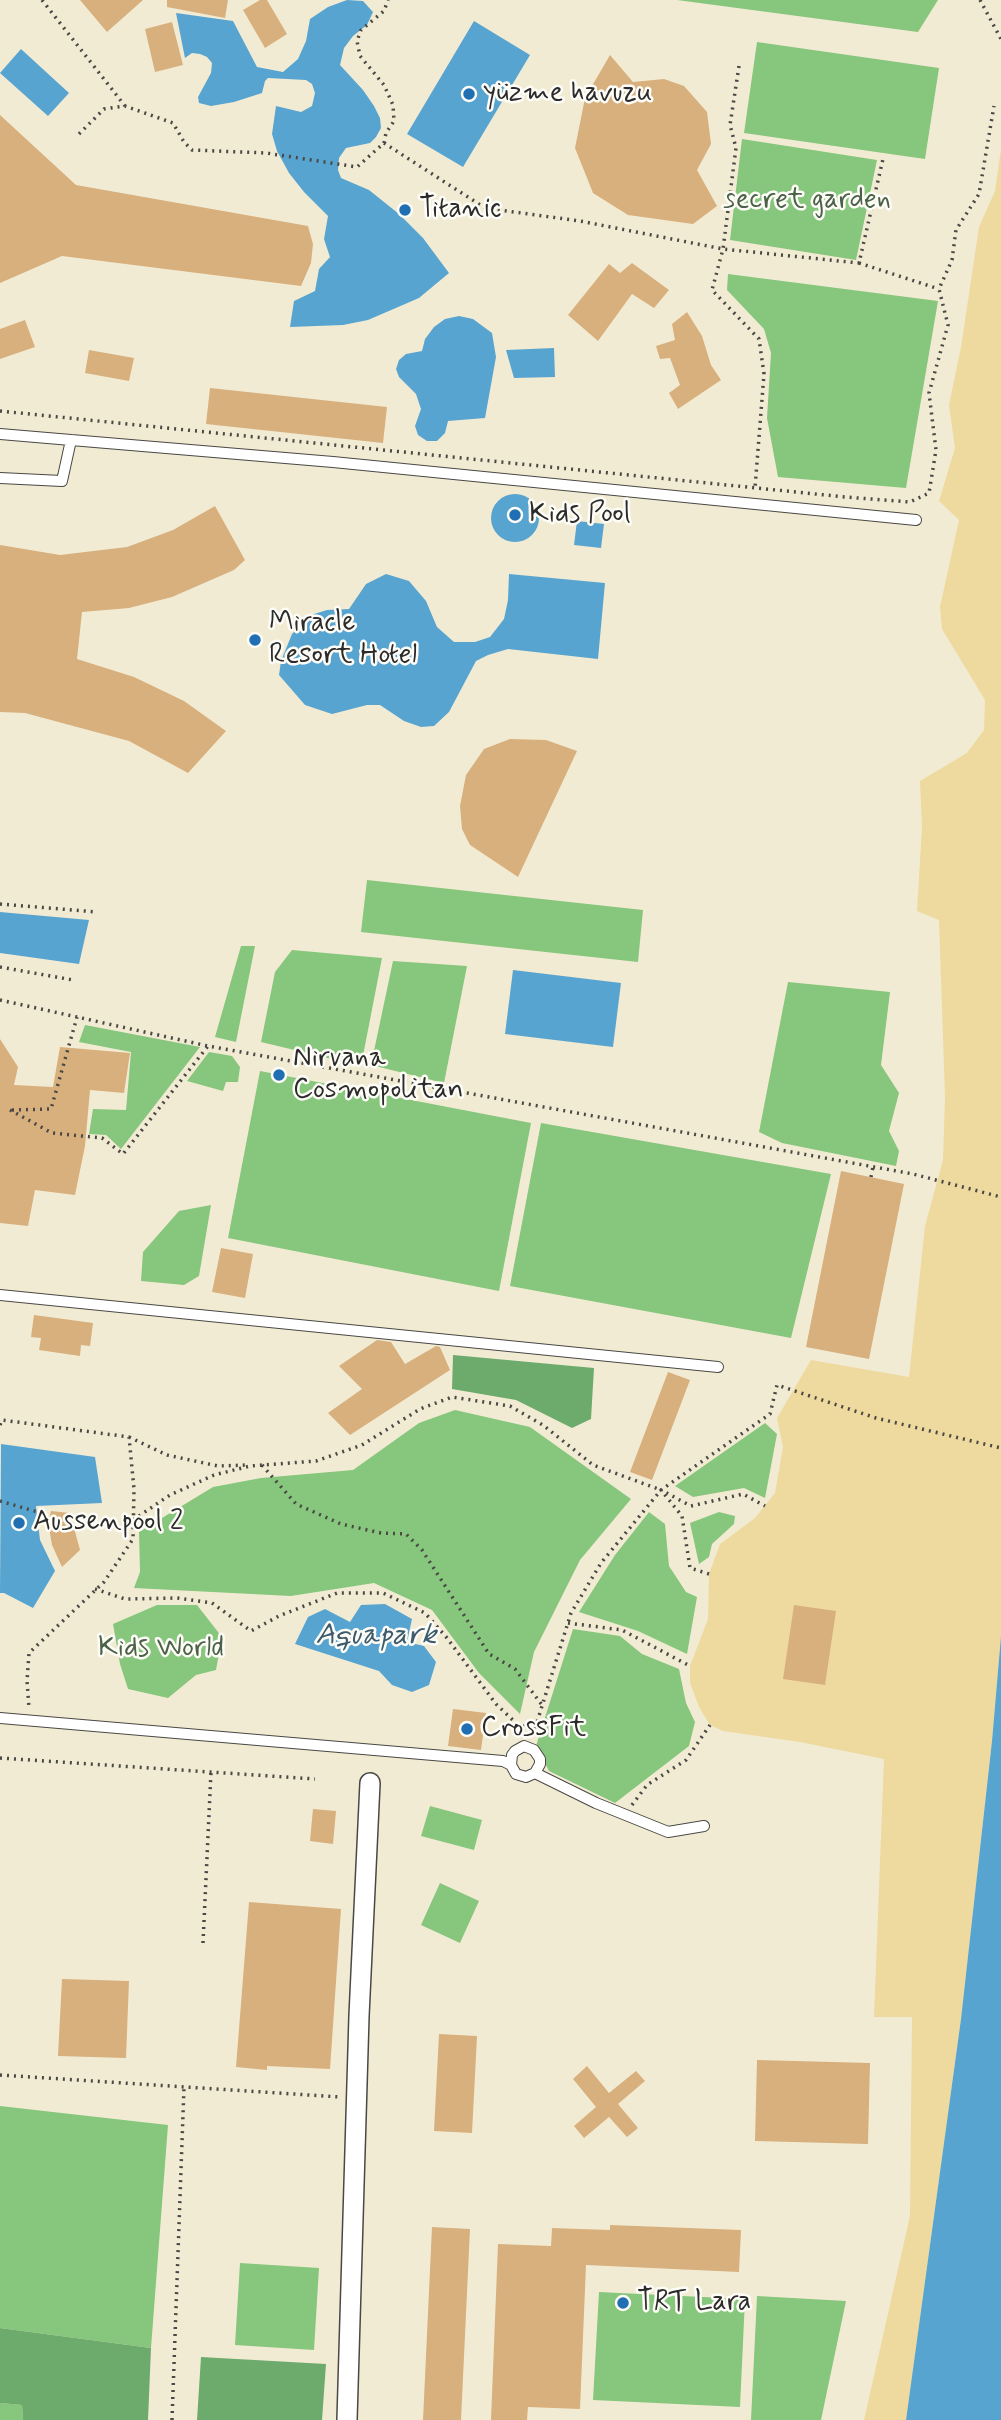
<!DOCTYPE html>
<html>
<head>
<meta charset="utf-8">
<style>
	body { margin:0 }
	canvas { display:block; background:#f2ebd3 }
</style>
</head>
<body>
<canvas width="1001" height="2420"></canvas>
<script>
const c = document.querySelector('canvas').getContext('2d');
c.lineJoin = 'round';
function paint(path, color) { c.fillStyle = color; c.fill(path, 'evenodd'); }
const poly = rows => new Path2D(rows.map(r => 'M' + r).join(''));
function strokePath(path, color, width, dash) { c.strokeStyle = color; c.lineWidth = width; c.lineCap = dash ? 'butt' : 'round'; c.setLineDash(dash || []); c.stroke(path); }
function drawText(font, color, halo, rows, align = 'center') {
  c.font = font + ' Mynerve,sans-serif'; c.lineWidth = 5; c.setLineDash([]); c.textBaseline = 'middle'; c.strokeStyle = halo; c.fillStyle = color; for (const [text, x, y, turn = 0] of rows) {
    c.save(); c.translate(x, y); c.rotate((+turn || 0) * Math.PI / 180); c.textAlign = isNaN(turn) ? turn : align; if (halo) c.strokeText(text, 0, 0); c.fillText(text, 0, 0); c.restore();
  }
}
paint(poly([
	[677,0,938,0,918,32],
	[757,42,939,68,925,159,744,133],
	[742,139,877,160,856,260,730,240],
	[728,274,938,301,906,488,778,477,767,418,771,353,764,329,727,290],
	[367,880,643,910,638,962,361,932],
	[241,946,255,946,236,1042,215,1037],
	[292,950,382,958,361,1066,261,1042,275,972],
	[393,961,467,966,444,1083,371,1065],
	[788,982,890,992,881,1065,899,1093,889,1131,899,1151,896,1166,782,1143,759,1132],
	[85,1025,200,1047,121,1149,106,1135,89,1134,93,1109,126,1110,131,1052,79,1042],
	[209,1052,232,1056,240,1067,238,1082,226,1082,223,1091,187,1081],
	[260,1071,531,1123,499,1291,228,1238],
	[541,1123,831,1174,791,1338,510,1286],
	[211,1205,199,1276,184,1285,141,1281,143,1252,179,1211],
	[455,1410,530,1427,631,1499,580,1560,534,1652,520,1714,479,1673,432,1610,374,1583,291,1596,134,1588,140,1572,139,1532,213,1487,261,1478,353,1470,419,1423],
	[765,1423,777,1434,765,1498,744,1488,693,1497,675,1486],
	[649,1512,665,1524,669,1566,686,1592,697,1597,687,1654,638,1631,579,1612,615,1555],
	[719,1512,735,1516,734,1524,712,1544,709,1557,699,1564,690,1523],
	[157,1605,197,1605,222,1637,216,1670,196,1675,168,1698,128,1689,120,1664,113,1624],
	[573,1629,620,1636,642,1654,679,1669,686,1703,695,1722,689,1746,615,1803,549,1771,536,1746],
	[430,1806,482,1820,474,1850,421,1836],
	[440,1883,479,1901,460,1943,421,1925],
	[0,2106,168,2125,151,2348,0,2328],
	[240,2263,319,2268,314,2350,235,2345],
	[599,2292,745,2299,740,2407,593,2400],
	[757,2296,846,2301,821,2420,751,2420],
	[0,2403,22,2405,23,2420,0,2420]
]), '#87c67d');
paint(poly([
	[453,1355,594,1368,591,1419,572,1428,516,1400,452,1389],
	[0,2328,151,2348,148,2420,23,2420,22,2405,0,2403],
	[201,2357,326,2364,322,2420,197,2420]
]), '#6dab6c');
paint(poly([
	[1001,149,1001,1636,992,1741,961,2019,906,2420,864,2420,910,2216,912,2017,874,2017,884,1759,800,1742,723,1731,710,1725,699,1707,690,1683,690,1666,708,1619,709,1574,720,1544,755,1518,775,1493,783,1447,777,1418,811,1360,909,1377,925,1226,943,1160,945,1097,939,920,917,911,922,827,920,781,967,753,984,730,985,700,942,629,940,607,959,520,939,501,955,448,949,405,961,347,979,227,995,191]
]), '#eeda9e');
paint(poly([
	[347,0,363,1,373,12,367,25,353,36,344,48,340,65,363,90,374,106,380,118,381,128,376,137,370,143,346,148,339,158,338,170,341,178,369,190,399,214,423,238,449,273,419,298,368,320,343,325,290,327,294,301,315,291,319,269,330,257,324,239,328,216,304,192,289,173,277,151,272,134,276,106,301,112,312,106,315,93,312,84,306,80,268,78,265,81,262,93,234,102,211,106,199,103,198,97,211,73,212,63,207,57,200,54,192,53,185,58,176,13,233,21,257,67,283,72,298,59,306,41,310,19,328,7],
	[474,21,530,55,463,167,407,134],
	[21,49,69,93,48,116,0,73],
	[459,316,473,319,492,333,496,357,485,418,448,421,445,433,437,441,427,441,418,435,415,426,421,409,416,394,399,377,396,369,399,360,406,354,422,351,425,339,434,327,445,319],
	[554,348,555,377,514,378,506,350],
	'491 518a24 24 0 1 1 48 0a24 24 0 1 1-48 0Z',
	[577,521,604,524,601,548,574,545],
	[386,574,409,581,426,601,437,627,454,642,475,642,490,637,504,619,508,600,509,574,605,583,598,659,508,649,488,655,476,661,449,712,434,726,421,727,404,721,380,705,367,705,332,714,305,705,279,675,281,661,292,634,311,615,327,610,349,609,366,584],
	[0,912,89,920,79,964,0,953],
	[513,970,621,983,613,1047,505,1034],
	[1,1444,95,1457,102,1503,36,1506,40,1540,55,1571,33,1608,4,1593,0,1593],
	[385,1604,412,1619,407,1642,424,1646,436,1662,429,1685,412,1692,392,1685,379,1671,295,1644,308,1617,325,1609,350,1622,361,1605],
	[1001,1636,1001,2420,906,2420,961,2019,992,1741]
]), '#58a4d0');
paint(poly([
	[80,0,143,0,107,32],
	[167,0,228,0,225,18,167,7],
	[260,0,267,0,287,34,265,48,243,10],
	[172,22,183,65,155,72,145,29],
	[610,55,633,82,664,79,684,86,707,112,711,144,697,170,717,206,693,224,628,215,593,193,575,148,585,98],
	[0,115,76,185,308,226,313,244,311,263,301,286,62,256,0,283],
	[632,263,669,290,654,308,632,294,598,341,568,315,609,264,620,273],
	[687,312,702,336,711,365,721,380,678,409,669,393,680,385,670,358,660,359,656,346,675,340,672,324],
	[25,320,35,347,0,359,0,329],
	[89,350,134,358,129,381,85,373],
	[210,388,387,407,383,443,206,424],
	[215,506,245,560,234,570,172,597,129,608,82,612,77,659,134,677,184,701,226,731,188,773,129,741,25,713,0,712,0,545,60,555,127,547,173,530],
	[510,739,546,740,577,751,518,877,470,845,462,829,460,806,466,775,484,749],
	[0,1039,18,1067,14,1085,53,1087,60,1047,130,1053,124,1093,90,1090,85,1146,75,1195,35,1190,28,1226,0,1223],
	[841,1171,904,1184,869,1359,806,1347],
	[221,1248,253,1254,245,1298,212,1292],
	[34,1315,93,1323,90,1346,81,1345,80,1356,39,1350,41,1338,31,1337],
	[377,1340,391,1342,405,1364,436,1346,440,1347,450,1370,350,1435,328,1413,362,1389,339,1366],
	[668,1372,690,1380,652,1480,630,1472],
	[51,1511,70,1513,80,1550,62,1567,52,1545,48,1522],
	[794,1605,836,1611,825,1685,783,1679],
	[453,1709,486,1713,481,1750,448,1746],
	[313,1809,336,1811,333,1844,310,1841],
	[249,1902,341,1909,330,2069,267,2066,267,2070,236,2067],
	[62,1979,129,1981,126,2058,58,2056],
	[439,2034,477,2036,472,2133,434,2131],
	[757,2060,870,2063,868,2144,755,2141],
	[587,2066,609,2093,636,2071,645,2081,618,2104,638,2128,627,2137,609,2117,584,2138,574,2126,596,2107,573,2079],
	[610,2225,741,2230,739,2272,586,2265,580,2409,528,2407,527,2420,491,2420,498,2244,551,2246,552,2228,610,2230],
	[432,2227,470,2229,461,2420,423,2420]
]), '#d8b07d');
const lane = poly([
	[0,434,71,440,62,481,0,478],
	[71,440,333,462,916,520],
	[0,1295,718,1367],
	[0,1718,503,1761,511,1765,516,1774,526,1777,535,1773,540,1764,540,1759,534,1750,524,1746,515,1751,512,1755,511,1765],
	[535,1773,596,1803,668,1832,704,1826]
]);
const street = poly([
	[347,2420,359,2016,370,1783]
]);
strokePath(lane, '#494844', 12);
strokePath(street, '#494844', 22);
strokePath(poly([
	[42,0,125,106],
	[980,0,1001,39],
	[739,66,730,125,736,148,723,249,712,290,759,339,764,374,755,488],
	[79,134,104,109,125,106,173,123,184,142,192,150,266,153,357,167,384,143,485,208,580,221,723,249,859,263,883,159],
	[384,143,386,133,394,121,393,105,384,85,360,56,357,41,361,30,384,11,388,0],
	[859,263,939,289],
	[0,411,845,497,910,502,929,493,936,450,929,393,948,325,939,289,952,260,956,230,979,194,994,106],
	[0,904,97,912],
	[0,967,73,980],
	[0,1000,208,1046],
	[10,1110,52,1133,102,1138,123,1154,208,1046,913,1174,1001,1197],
	[12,1110,51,1109,77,1017],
	[871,1177,873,1167],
	[0,1425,2,1420,129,1437,134,1489,133,1539,104,1582,29,1653,27,1681,29,1708],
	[129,1437,167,1455,218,1466,248,1465],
	[262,1465,296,1504,341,1524,381,1533,406,1534,422,1550,489,1654,515,1669,542,1705],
	[0,1501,41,1513],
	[133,1520,170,1495,214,1475,250,1466,316,1461,362,1445,420,1409,452,1397,510,1406,543,1425,593,1465,661,1490],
	[709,1574,690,1568,682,1516,661,1490,691,1506,743,1494,765,1506],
	[95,1589,125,1599,177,1598,212,1603,251,1631,279,1616,337,1593,383,1593,425,1613,447,1638,496,1704,518,1725,535,1729],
	[568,1623,622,1630,690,1666],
	[533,1735,571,1613,601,1563,661,1490,770,1414,777,1385,876,1418,1001,1448],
	[0,1758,315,1779],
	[632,1805,647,1785,686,1760,710,1725],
	[203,1943,211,1772],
	[0,2075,340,2097],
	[172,2420,184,2087]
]), '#494844', 3.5, [2, 5]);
strokePath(lane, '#fff', 10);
strokePath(street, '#fff', 19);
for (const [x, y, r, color] of [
	[469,94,7,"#1f6fb2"],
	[405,210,7,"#1f6fb2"],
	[515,515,7,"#1f6fb2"],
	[255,640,7,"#1f6fb2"],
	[279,1075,7,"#1f6fb2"],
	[19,1523,7,"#1f6fb2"],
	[467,1729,7,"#1f6fb2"],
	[623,2303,7,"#1f6fb2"]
]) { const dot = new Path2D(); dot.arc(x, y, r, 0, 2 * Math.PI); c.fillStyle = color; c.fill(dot); strokePath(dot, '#fdfcf7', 2.5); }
drawText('28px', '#2b2b2b', '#fdfcf7', [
	["yüzme havuzu",483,94],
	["Titanic",419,210],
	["Kids Pool",529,515],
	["Miracle",269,624],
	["Resort Hotel",269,656],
	["Nirvana",293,1059],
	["Cosmopolitan",293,1091],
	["Aussenpool 2",33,1523],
	["CrossFit",481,1729],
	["TRT Lara",637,2303]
], 'left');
drawText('28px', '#4b6148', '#fdfcf7', [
	["secret garden",807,201],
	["Kids World",161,1649]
]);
drawText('italic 30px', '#3d5b6d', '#fdfcf7', [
	["Aquapark",376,1637]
]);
</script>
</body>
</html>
